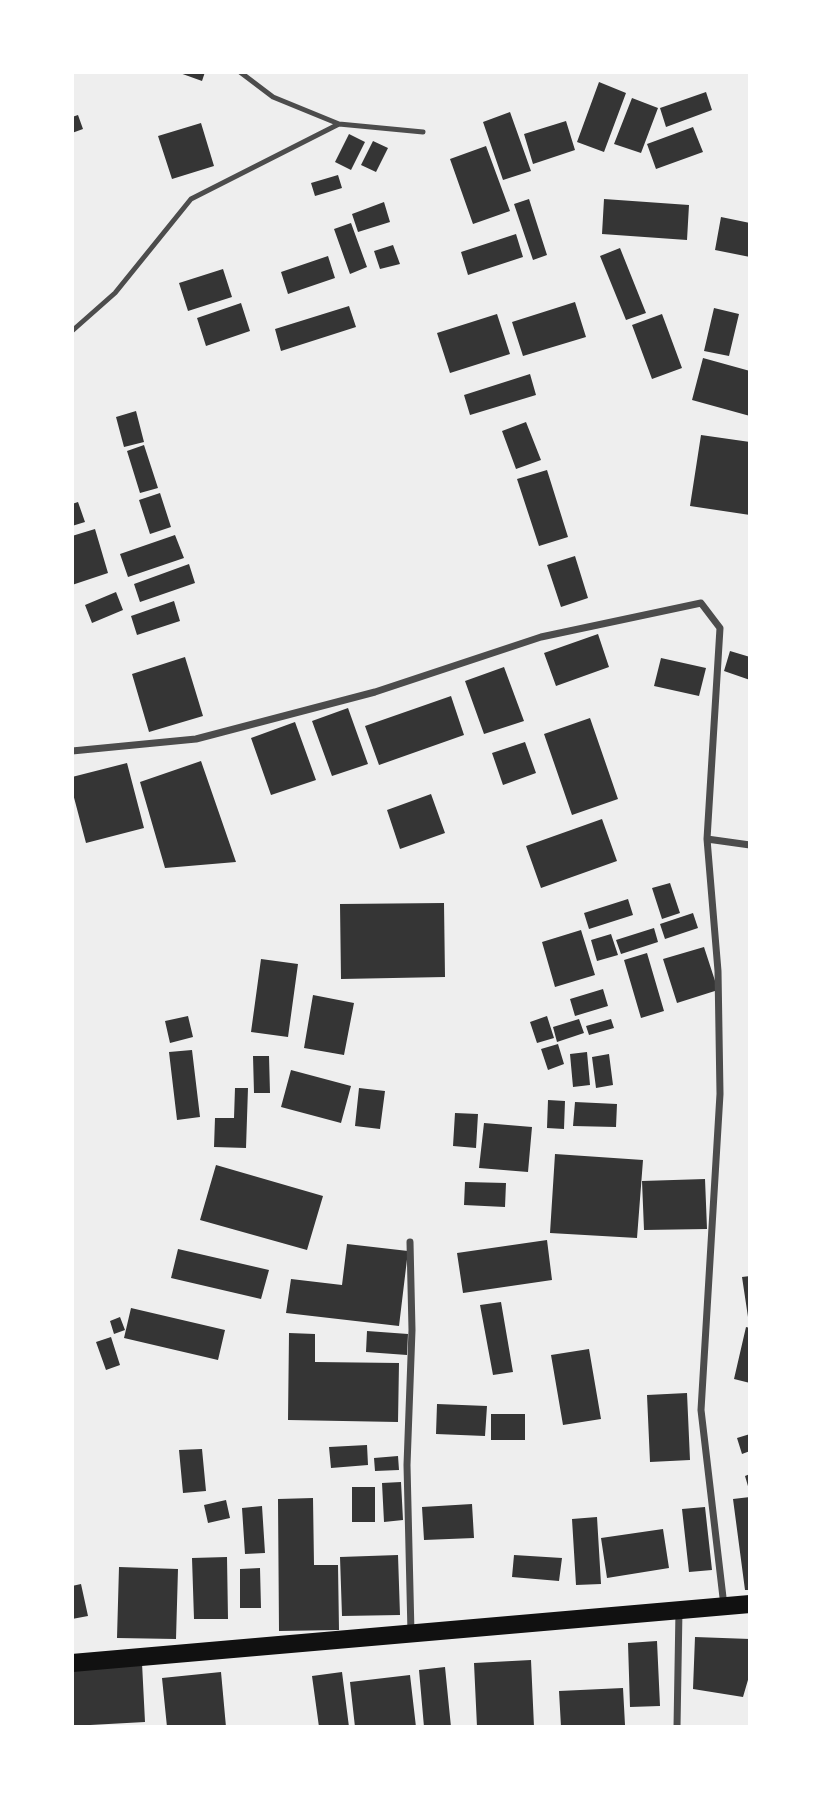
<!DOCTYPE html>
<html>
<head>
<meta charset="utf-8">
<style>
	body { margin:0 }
	#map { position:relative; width:822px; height:1799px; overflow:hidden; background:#fff; font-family:"Noto Sans",sans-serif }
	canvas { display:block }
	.frame { position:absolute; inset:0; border:74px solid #fff; pointer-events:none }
</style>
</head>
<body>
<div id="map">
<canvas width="822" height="1799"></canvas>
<div class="frame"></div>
</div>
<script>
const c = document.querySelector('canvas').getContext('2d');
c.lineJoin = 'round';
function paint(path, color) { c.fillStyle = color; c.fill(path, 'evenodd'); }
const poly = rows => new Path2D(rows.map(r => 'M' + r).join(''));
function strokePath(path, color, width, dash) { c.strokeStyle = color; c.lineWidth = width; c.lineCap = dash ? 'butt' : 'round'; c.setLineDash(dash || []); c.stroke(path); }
paint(poly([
	[72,72,750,72,750,1727,72,1727]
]), '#eee');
paint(poly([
	[177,72,205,72,202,81],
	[599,82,626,93,604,152,577,142],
	[706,92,712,110,666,127,660,108],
	[632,98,658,108,641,153,614,144],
	[510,112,531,171,503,180,483,122],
	[78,115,83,129,72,133,72,117],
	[566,121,575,150,533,164,524,134],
	[201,123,214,166,172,179,158,136],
	[693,127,703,152,656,169,647,144],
	[349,134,365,142,351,170,335,162],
	[373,141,388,148,376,172,361,165],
	[486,146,510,211,473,224,450,159],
	[338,175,342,188,315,196,311,183],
	[529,199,547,255,533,260,514,204],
	[604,199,689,205,687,240,602,234],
	[384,202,390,222,358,232,352,214],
	[721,217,750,223,750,257,715,250],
	[351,223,367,267,350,274,334,229],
	[516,234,523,257,468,275,461,252],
	[393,245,400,264,380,269,374,251],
	[620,248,646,313,626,320,600,256],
	[328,256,335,278,288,294,281,272],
	[223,269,232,297,188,311,179,283],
	[575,302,586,337,523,356,512,322],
	[241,303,250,331,206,346,197,318],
	[349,306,356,327,281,351,275,329],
	[714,308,739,314,729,356,704,351],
	[497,314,510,354,450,373,437,333],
	[662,314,682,368,652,379,632,325],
	[703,358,750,371,750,416,692,400],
	[530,374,536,395,470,415,464,395],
	[136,411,144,442,124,447,116,417],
	[526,422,541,460,516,469,502,431],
	[701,435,750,442,750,515,690,506],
	[144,445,158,488,140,493,127,451],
	[547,470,568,537,539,546,517,479],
	[160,493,171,527,150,534,139,500],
	[78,502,85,522,72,526,72,504],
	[95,529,108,573,72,585,72,536],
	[175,535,184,558,128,577,120,554],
	[575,556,588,598,561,607,547,565],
	[189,564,195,583,140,602,134,584],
	[116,592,123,610,92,623,85,605],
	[174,601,180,621,137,635,131,616],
	[598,634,609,667,556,686,544,653],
	[730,651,750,657,750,680,724,671],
	[185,657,203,716,149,732,132,674],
	[661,658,706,668,699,696,654,686],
	[504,667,524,721,484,734,465,681],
	[451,696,464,735,379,765,365,726],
	[348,708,368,764,332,776,312,721],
	[590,718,618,799,572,815,544,734],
	[295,722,316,780,271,795,251,738],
	[525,742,536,773,503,785,492,753],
	[201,761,236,862,165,868,140,782],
	[127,763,144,828,86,843,72,790,72,777],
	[431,794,445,833,400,849,387,810],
	[602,819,617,861,541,888,526,846],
	[670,883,680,913,662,919,652,888],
	[628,899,633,915,589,929,584,913],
	[444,903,445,977,341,979,340,904],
	[693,913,698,928,665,939,660,924],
	[654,928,658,942,621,954,616,940],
	[581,930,595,975,555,987,542,942],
	[611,934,618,955,597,961,591,940],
	[704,947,718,990,677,1003,663,959],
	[647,953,664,1011,641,1018,624,960],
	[261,959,298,964,288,1037,251,1032],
	[603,989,608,1006,575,1016,570,999],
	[313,995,354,1003,344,1055,304,1048],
	[188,1016,193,1037,170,1043,165,1021],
	[547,1016,554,1038,537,1043,530,1022],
	[579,1019,584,1033,557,1042,553,1027],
	[611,1019,614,1028,589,1035,586,1026],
	[558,1044,564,1064,548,1070,541,1049],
	[192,1050,200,1117,177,1120,169,1052],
	[587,1052,590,1085,573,1087,570,1054],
	[609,1054,613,1085,596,1088,592,1057],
	[253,1056,269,1056,270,1093,254,1093],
	[291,1070,351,1086,341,1123,281,1107],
	[235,1088,248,1088,246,1148,214,1147,215,1118,234,1118],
	[359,1088,385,1091,380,1129,355,1126],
	[548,1100,565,1101,564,1129,547,1128],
	[575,1102,617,1104,616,1127,573,1126],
	[455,1113,478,1114,476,1148,453,1146],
	[484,1123,532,1127,528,1172,479,1168],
	[555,1154,643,1160,637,1238,550,1233],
	[216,1165,323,1196,307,1250,200,1220],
	[705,1179,707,1229,644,1230,642,1181],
	[465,1182,506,1183,505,1207,464,1205],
	[547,1240,552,1280,463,1293,457,1253],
	[347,1244,408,1251,399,1326,286,1313,291,1279,342,1285],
	[178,1249,269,1270,261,1299,171,1278],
	[750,1276,750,1316,748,1317,742,1277],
	[501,1302,513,1372,493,1375,480,1305],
	[131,1308,225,1330,218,1360,124,1338],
	[120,1317,125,1330,114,1334,110,1321],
	[746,1327,750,1328,750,1383,734,1379],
	[367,1331,408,1334,407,1355,366,1352],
	[289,1333,315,1334,315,1362,399,1363,398,1422,288,1420],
	[111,1337,120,1365,106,1370,96,1342],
	[589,1349,601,1419,563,1425,551,1355],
	[687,1393,690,1460,650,1462,647,1395],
	[437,1404,487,1406,485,1436,436,1434],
	[491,1414,525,1414,525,1440,491,1440],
	[750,1434,750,1451,742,1454,737,1438],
	[367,1445,368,1465,331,1468,329,1447],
	[202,1449,206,1491,183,1493,179,1450],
	[398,1456,399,1470,375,1471,374,1458],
	[750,1474,750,1493,745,1476],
	[401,1482,403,1520,384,1522,382,1483],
	[352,1487,375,1487,375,1522,352,1522],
	[750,1497,750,1590,745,1590,733,1499],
	[313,1498,314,1565,338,1565,339,1630,279,1631,278,1499],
	[226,1500,230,1518,208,1523,204,1505],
	[472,1504,474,1538,424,1540,422,1507],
	[262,1506,265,1553,245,1554,242,1508],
	[705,1507,712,1570,689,1572,682,1509],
	[597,1517,601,1584,576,1585,572,1519],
	[663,1529,669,1568,607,1578,601,1538],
	[398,1555,400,1615,342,1616,340,1557],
	[514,1555,562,1558,559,1581,512,1577],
	[227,1557,228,1619,194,1619,192,1558],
	[119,1567,178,1569,176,1639,117,1638],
	[260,1568,261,1608,240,1608,240,1569],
	[81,1584,88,1616,72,1619,72,1586],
	[695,1637,750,1639,750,1673,743,1697,693,1689],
	[657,1641,660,1706,630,1707,628,1643],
	[531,1660,534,1727,477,1727,474,1663],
	[142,1663,145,1722,72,1726,72,1668],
	[445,1667,451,1727,424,1727,419,1670],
	[221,1672,226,1727,167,1727,162,1678],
	[342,1672,349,1727,319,1727,312,1676],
	[410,1675,416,1727,355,1727,350,1682],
	[623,1688,625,1725,561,1727,559,1691]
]), '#353535');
strokePath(poly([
	[240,72,273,97,339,124,423,132],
	[72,331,115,293,191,199,339,124]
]), '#4c4c4c', 5);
strokePath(poly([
	[72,751,196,739,375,692,541,637,701,603,720,628,707,839,750,845],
	[707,839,718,971,720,1094,701,1410,724,1606],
	[410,1242,412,1330,407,1465,411,1633],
	[677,1727,679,1610]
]), '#4c4c4c', 7);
strokePath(poly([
	[72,1663,750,1604]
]), '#111', 18);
</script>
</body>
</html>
